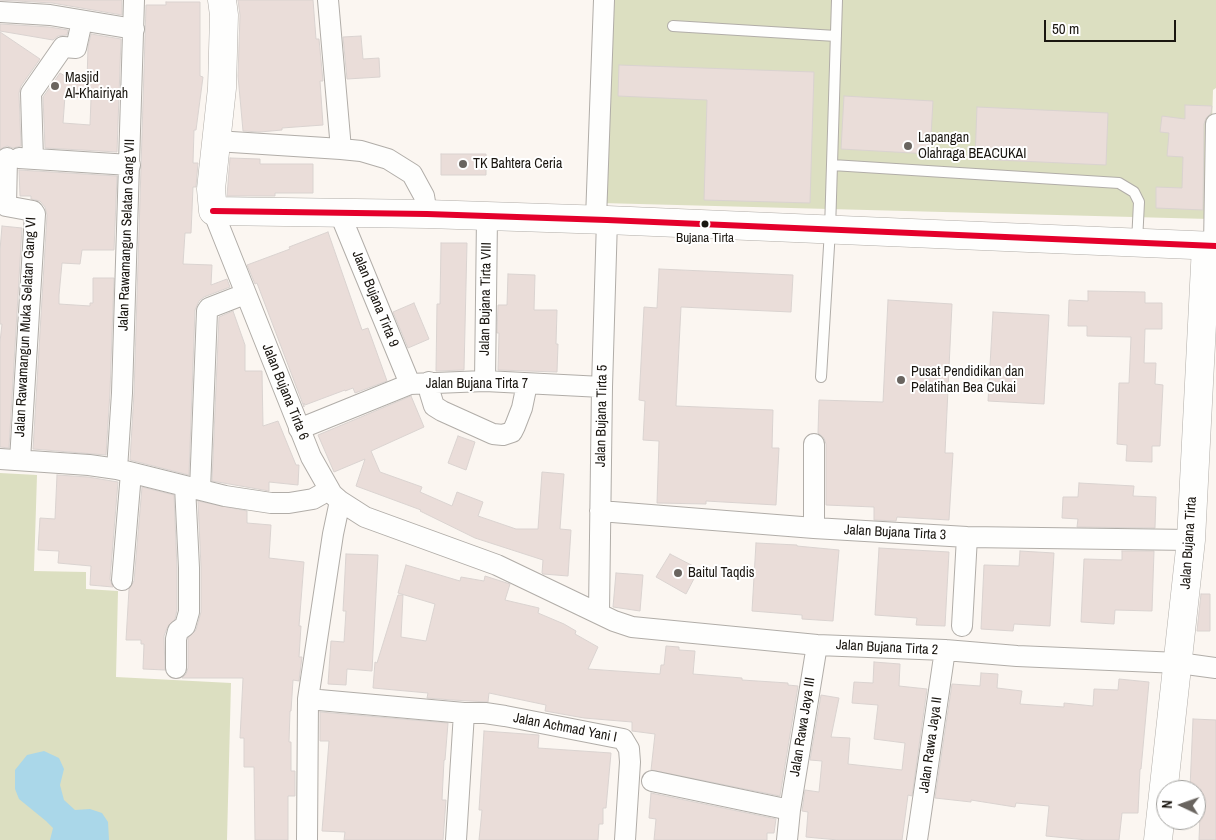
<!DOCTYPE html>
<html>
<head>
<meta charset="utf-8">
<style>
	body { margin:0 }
	#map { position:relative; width:1216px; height:840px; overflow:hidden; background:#fbf6f1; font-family:"Archivo Narrow",sans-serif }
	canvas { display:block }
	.north { position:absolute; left:1156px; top:780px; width:50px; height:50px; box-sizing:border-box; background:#fff; border:1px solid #a3a29f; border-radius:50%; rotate:273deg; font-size:14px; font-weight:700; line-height:20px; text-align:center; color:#1a1610 }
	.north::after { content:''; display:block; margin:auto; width:18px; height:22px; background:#69645f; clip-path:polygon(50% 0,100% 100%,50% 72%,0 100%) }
	.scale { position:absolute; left:1044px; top:20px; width:132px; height:22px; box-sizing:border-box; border:2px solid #1a1610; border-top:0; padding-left:6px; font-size:15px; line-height:18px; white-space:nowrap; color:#1a1610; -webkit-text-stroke:4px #fff; paint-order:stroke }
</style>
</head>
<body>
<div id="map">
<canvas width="1216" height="840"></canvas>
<div class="north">N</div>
<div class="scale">50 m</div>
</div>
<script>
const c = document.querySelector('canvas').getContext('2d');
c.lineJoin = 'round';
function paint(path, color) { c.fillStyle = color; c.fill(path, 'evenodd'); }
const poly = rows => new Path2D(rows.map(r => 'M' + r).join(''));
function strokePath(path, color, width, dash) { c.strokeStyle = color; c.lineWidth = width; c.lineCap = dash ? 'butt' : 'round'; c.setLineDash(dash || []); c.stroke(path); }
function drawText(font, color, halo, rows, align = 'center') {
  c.font = font + ' "Archivo Narrow",sans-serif'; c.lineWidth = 4; c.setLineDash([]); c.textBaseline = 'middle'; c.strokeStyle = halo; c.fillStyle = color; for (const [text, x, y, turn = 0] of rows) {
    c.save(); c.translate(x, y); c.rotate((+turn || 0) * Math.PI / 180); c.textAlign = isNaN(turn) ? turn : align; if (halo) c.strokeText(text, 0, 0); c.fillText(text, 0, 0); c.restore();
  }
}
paint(poly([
	[612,0,1216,0,1216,88,1213,90,1209,219,601,203],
	[0,473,37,475,34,571,86,572,86,589,118,591,116,677,231,683,227,840,0,840]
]), '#dcdfc1');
paint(poly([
	[44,751,59,758,64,769,60,785,64,800,75,810,90,809,102,813,108,822,109,840,50,840,53,828,46,821,19,799,15,789,15,770,27,755]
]), '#aad7e9');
const building = poly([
	[0,0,122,0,122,15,52,3,0,0],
	[238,0,313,0,316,39,319,39,323,81,320,81,323,125,282,128,282,130,260,132,243,131,238,76,240,15,238,0],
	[166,2,200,2,200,76,203,77,196,130,194,130,193,163,198,163,196,187,193,187,191,233,185,233,183,264,212,265,211,285,227,279,230,287,204,297,199,301,195,310,189,475,130,460,134,393,146,5,166,5,166,2],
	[0,24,49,27,68,30,67,35,58,36,53,40,0,31,0,24],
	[0,32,40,59,21,86,19,93,21,146,13,148,7,146,0,149,0,32],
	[91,34,121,39,117,152,45,148,43,97,60,73,70,79,87,81,88,47,91,34],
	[65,96,91,99,90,125,63,123,65,96],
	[361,36,363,59,379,58,380,77,347,79,343,37,361,36],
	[619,65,814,72,810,203,704,200,707,100,618,96,619,65],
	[844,96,933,101,930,154,841,149,844,96],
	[1185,105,1212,106,1211,113,1206,118,1204,124,1203,210,1156,208,1156,187,1182,188,1183,157,1167,156,1169,133,1160,132,1162,116,1185,119,1185,105],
	[977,107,1108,113,1106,165,975,159,977,107],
	[441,154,486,154,486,175,441,175,441,154],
	[230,158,260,159,260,164,313,164,313,193,275,193,275,196,227,196,230,158],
	[19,170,117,176,114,250,82,250,80,264,62,263,59,295,59,304,90,306,90,303,93,303,93,278,114,278,110,392,106,455,33,449,47,215,45,207,40,201,31,199,31,196,20,196,19,170],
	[2,226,22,228,9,448,0,447,0,342,2,324,0,324,0,250,2,226],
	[328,232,362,330,368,328,387,381,355,393,353,388,345,391,345,390,305,405,304,403,304,407,257,283,255,284,247,265,290,249,289,247,328,232],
	[441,243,467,243,464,370,436,371,437,304,440,304,441,243],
	[659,269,793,275,791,312,681,307,676,406,773,410,772,448,779,448,776,505,706,501,706,504,657,503,659,441,643,440,645,401,639,400,644,307,657,308,659,269],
	[508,274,535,275,534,310,557,310,556,344,558,344,557,372,498,370,499,333,497,333,498,305,507,305,508,274],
	[1088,291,1145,292,1145,303,1162,303,1162,329,1145,329,1144,363,1156,363,1155,384,1163,385,1160,446,1152,446,1152,462,1126,461,1127,445,1117,444,1119,383,1129,383,1131,337,1087,336,1087,326,1068,326,1069,300,1088,301,1088,291],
	[888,300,952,304,945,453,953,453,949,520,897,517,896,521,874,520,874,507,826,505,826,444,824,438,818,433,819,400,883,402,888,300],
	[414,303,429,339,408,348,393,312,414,303],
	[233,311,245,345,245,371,262,371,263,426,278,421,296,465,299,465,298,485,269,482,269,491,212,481,219,317,233,311],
	[993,312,1049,315,1044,404,988,401,993,312],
	[411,396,424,427,371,451,380,472,422,487,420,492,452,506,457,492,483,502,478,516,516,529,538,529,542,472,564,474,560,529,571,530,568,576,543,574,542,573,543,560,475,538,420,511,421,510,356,486,365,459,334,472,318,435,411,396],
	[458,436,475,442,466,470,448,463,458,436],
	[57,475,88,477,118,482,110,579,113,587,90,585,91,566,58,563,59,551,38,550,40,518,55,519,57,475],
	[1079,483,1134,486,1133,496,1156,497,1155,528,1077,527,1078,519,1062,518,1063,497,1078,497,1079,483],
	[142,487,174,495,177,568,177,610,175,619,167,628,164,636,165,670,143,669,144,644,141,644,141,640,126,640,129,589,134,581,142,487],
	[198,501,247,511,247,523,271,525,269,558,304,562,299,626,301,626,299,657,302,657,299,681,293,680,291,711,290,711,289,742,291,742,291,771,295,771,295,796,288,796,288,840,255,840,254,767,244,767,244,738,240,738,243,678,182,678,186,674,188,668,188,638,196,630,201,612,201,567,198,501],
	[756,543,797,545,797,546,839,550,833,621,802,619,802,615,752,611,756,543],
	[879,548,949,552,945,626,916,625,917,618,875,615,879,548],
	[1020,551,1054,553,1050,626,1014,624,1013,631,981,629,984,565,1019,566,1020,551],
	[1122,551,1154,551,1152,611,1115,610,1114,624,1081,622,1084,559,1122,560,1122,551],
	[346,554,378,555,372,671,347,669,346,685,328,684,331,641,344,642,346,611,343,611,346,554],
	[670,554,699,569,686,594,656,577,670,554],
	[406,565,460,581,461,577,484,581,485,576,510,584,505,600,539,608,538,613,564,624,576,631,575,634,598,647,588,669,660,674,661,665,664,665,666,646,679,647,679,650,695,651,693,674,742,678,742,680,788,683,788,685,798,686,780,796,651,770,655,734,632,731,632,722,584,718,545,711,546,705,489,693,488,702,452,700,427,698,428,693,373,688,375,662,377,663,398,595,403,595,401,637,426,641,435,604,398,593,406,565],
	[616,573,643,575,640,611,613,607,616,573],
	[1201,594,1210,594,1210,631,1197,631,1201,594],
	[874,662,900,664,899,686,927,689,912,796,908,795,902,840,838,840,806,837,808,812,802,811,805,790,819,792,822,761,810,760,821,695,839,698,831,737,850,738,848,764,902,770,905,743,874,739,878,705,852,703,854,682,873,683,874,662],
	[981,673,998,674,997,688,1022,691,1020,704,1064,707,1064,703,1093,706,1094,689,1118,690,1119,679,1149,682,1141,769,1140,769,1138,813,1122,813,1119,840,1087,840,1046,836,1049,806,1016,803,1015,807,971,800,971,802,935,798,952,684,980,686,981,673],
	[320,712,448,723,445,760,444,760,442,800,446,800,443,840,344,840,345,832,322,831,329,741,320,741,320,712],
	[1193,719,1216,720,1216,840,1199,840,1201,789,1190,788,1193,719],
	[484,731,539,735,538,748,611,753,606,808,603,808,603,824,599,824,598,840,479,840,482,810,479,810,484,731],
	[651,793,776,819,774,833,767,833,767,840,654,840,656,819,649,818,651,793]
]);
paint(building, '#eaddd9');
strokePath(building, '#dad3d0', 1);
const lane = poly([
	[673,26,836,36],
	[832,165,1119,183,1134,192,1139,202,1137,242],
	[821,377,830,230,837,0]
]);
const street = poly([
	[328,0,341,149],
	[0,12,50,15,134,29],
	[216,141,341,149,361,151,388,159,412,174,424,196,427,214],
	[7,158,6,206,33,211,35,214,20,460],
	[19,158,130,165],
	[33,159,31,93,63,47,76,48,82,21],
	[213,211,311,457,332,494,340,501,365,517,497,565,614,621,632,627,817,645,945,650,1017,656,1179,663,1216,668],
	[340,214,410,384],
	[596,219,604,0],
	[1214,246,1216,124],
	[485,381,487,217],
	[429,382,430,393,434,406,442,411,493,434,503,435,512,432,515,426,522,408,527,384],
	[299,429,410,384,485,381,602,387],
	[0,459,89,465,117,469,225,496,271,503,289,503,313,499,329,490],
	[117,469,122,393,134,0],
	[200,490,207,311,209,308,245,294],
	[600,511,814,528,967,537,1191,540],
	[814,528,814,444],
	[122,580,131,473],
	[599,612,602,387,607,220],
	[962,626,967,537],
	[176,668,176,639,178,631,185,626,189,612,189,568,185,486],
	[308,699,464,713,456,840],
	[464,713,485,713,505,716,623,739,629,749,630,762,625,840],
	[652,781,790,810],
	[307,840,308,699,333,534,340,501],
	[787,840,790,810,817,645],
	[917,840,945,650]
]);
const secondary = poly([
	[222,0,224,15,222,88,211,189,213,211,427,214,607,220,1216,246],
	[1158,840,1191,540,1206,246]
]);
strokePath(lane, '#b1ada8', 12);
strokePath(street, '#b1ada8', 22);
strokePath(secondary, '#b1ada8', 29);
strokePath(lane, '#fefefd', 10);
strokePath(street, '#fefefd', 20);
strokePath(secondary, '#fefefd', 28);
strokePath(poly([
	[213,211,427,214,607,220,1216,246]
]), '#e4002b', 6);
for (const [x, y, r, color] of [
	[55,86,5,"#69645f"],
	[908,146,5,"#69645f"],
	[463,164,5,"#69645f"],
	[705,224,4.5,"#1a1610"],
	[901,380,5,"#69645f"],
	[678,573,5,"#69645f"]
]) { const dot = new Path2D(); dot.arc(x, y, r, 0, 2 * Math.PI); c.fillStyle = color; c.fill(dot); strokePath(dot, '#fff', 2); }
drawText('13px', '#1a1610', '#fff', [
	["Bujana Tirta",705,239]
]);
drawText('14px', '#1a1610', '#fff', [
	["Masjid",65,78],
	["Al-Khairiyah",65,94],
	["Lapangan",918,138],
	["Olahraga BEACUKAI",918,154],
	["TK Bahtera Ceria",473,164],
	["Pusat Pendidikan dan",911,372],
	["Pelatihan Bea Cukai",911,388],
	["Baitul Taqdis",688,573]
], 'left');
drawText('14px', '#1a1610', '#fff', [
	["Jalan Rawamangun Selatan Gang VII",127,235,-88],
	["Jalan Bujana Tirta 9",375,299,68],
	["Jalan Bujana Tirta VIII",486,299,-89],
	["Jalan Rawamangun Muka Selatan Gang VI",26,327,-87],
	["Jalan Bujana Tirta 7",477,384],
	["Jalan Bujana Tirta 6",285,392,68],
	["Jalan Bujana Tirta 5",602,416,-89],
	["Jalan Bujana Tirta 3",895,533,3],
	["Jalan Bujana Tirta",1189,543,-86],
	["Jalan Bujana Tirta 2",887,648,3],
	["Jalan Rawa Jaya III",803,727,-81],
	["Jalan Achmad Yani I",565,728,11],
	["Jalan Rawa Jaya II",931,745,-82]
]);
</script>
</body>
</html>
